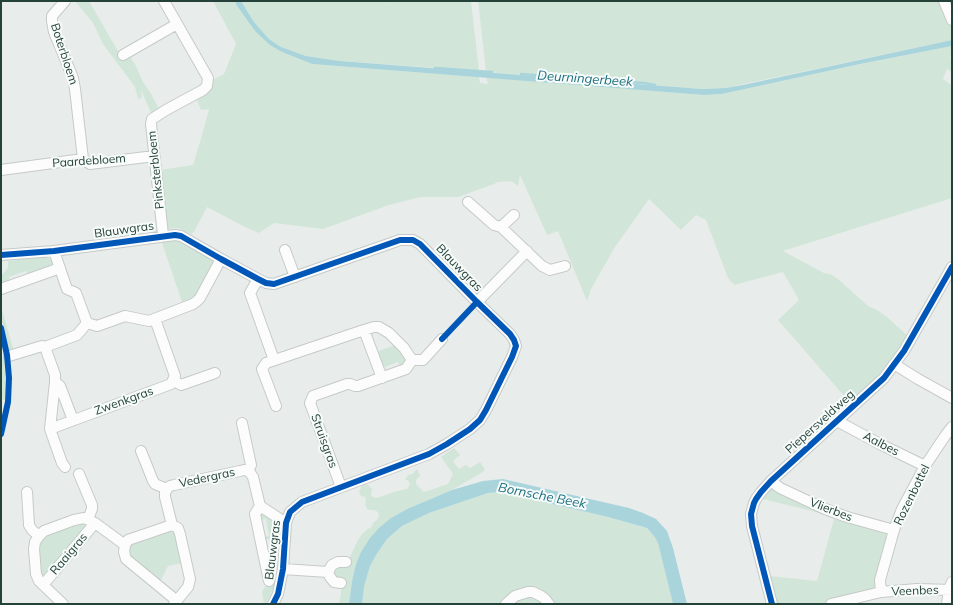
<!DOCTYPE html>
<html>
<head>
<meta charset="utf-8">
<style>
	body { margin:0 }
	#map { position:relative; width:953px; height:605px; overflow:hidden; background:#e8edeb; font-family:Mulish,sans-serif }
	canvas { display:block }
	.frame { position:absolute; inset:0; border:2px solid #24423a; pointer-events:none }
</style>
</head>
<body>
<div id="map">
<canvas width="953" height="605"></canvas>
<div class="frame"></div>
</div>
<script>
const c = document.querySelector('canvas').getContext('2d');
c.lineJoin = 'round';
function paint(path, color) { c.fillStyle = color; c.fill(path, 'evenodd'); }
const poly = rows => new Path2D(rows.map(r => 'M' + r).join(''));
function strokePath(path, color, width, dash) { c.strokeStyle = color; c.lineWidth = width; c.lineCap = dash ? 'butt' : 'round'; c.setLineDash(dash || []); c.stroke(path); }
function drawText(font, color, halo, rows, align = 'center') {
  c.font = font + ' Mulish,sans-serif'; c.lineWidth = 4; c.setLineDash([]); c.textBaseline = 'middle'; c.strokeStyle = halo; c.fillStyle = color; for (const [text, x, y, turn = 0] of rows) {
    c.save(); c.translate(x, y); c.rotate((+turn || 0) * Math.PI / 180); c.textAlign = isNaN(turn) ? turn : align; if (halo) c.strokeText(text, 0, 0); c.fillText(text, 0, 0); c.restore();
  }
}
paint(poly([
	[75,1,89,1,119,53,128,54,135,64,143,82,150,92,159,109,151,113,141,90,142,98,138,99,135,87,103,44,93,23],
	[213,1,235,1,237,6,255,31,282,52,312,64,479,77,480,83,488,84,486,77,704,95,722,94,860,64,952,46,952,56,950,57,952,62,952,72,947,69,943,79,952,85,952,198,783,251,824,273,830,274,838,279,868,306,877,310,887,317,908,336,885,370,851,404,778,320,799,300,783,272,734,285,728,278,706,220,696,215,681,230,649,199,615,247,591,289,587,301,558,231,547,235,520,175,518,186,511,181,498,182,494,184,458,197,420,197,389,205,323,229,274,223,259,233,243,226,207,207,194,232,191,234,183,230,177,228,167,229,159,170,193,165,202,135,209,109,201,110,196,98,210,91,213,80,224,74,236,44],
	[241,1,386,1,387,3,390,1,471,1,479,71,340,61,306,56,281,47,269,39,254,22],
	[478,1,941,1,947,17,952,27,952,40,725,88,702,89,486,72],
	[170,241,177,241,213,259,213,262,196,297,182,302,162,243,162,242],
	[46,256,49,258,51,260,54,268,29,277,26,271,9,277,11,284,1,287,1,276,8,268,8,261],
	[1,307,14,351,9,353,6,340,1,321],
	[395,345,405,355,407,360,400,368,398,362,385,367,380,365,376,352],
	[4,357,7,378,5,400,1,399,1,358],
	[454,448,460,455,453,461,459,469,466,465,470,468,480,462,485,469,483,472,452,490,407,509,391,518,361,552,356,564,352,581,349,604,339,604,343,580,336,579,333,572,338,565,348,561,358,540,362,534,369,528,370,529,374,522,377,520,379,516,378,512,374,510,370,510,367,509,365,505,366,501,365,497,361,496,359,492,362,485,365,484,368,485,372,489,371,496,377,498,397,491,407,489,410,484,408,480,405,480,408,475,412,474,417,469,420,476,416,480,416,484,424,492,448,484,453,474,441,457],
	[770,487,840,518,759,498],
	[500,492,608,517,647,528,654,536,658,543,673,604,362,604,364,587,370,566,378,552,387,539,402,526,429,513,488,493],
	[263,512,279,523,277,542,273,542,273,545,277,545,274,587,266,604,264,604,262,592,267,583,268,564,274,563,269,539,263,540,262,537,269,536,266,519,259,520,259,513],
	[834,519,883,533,885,533,887,536,875,588,873,590,819,604,774,604,768,579,770,576,817,581],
	[88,522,88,528,43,579,41,577,39,542,44,535,67,526],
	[170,528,177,532,182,563,168,566,160,582,129,557,128,547,131,543]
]), '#d1e6d8');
paint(poly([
	[235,1,241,1,254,22,269,39,281,47,306,56,340,61,702,89,725,88,743,85,952,40,952,46,860,64,722,94,704,95,312,64,282,52,270,45,255,31,237,6],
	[503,479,629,508,643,513,656,519,667,531,673,548,687,604,673,604,658,543,654,536,647,528,608,517,500,492,488,493,429,513,402,526,387,539,378,552,370,566,364,587,362,604,349,604,352,581,356,564,361,552,370,538,379,528,391,518,407,509,452,490,483,481]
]), '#a9d4db');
strokePath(poly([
	[435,68,492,72],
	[521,74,644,83,655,85]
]), '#a9d4db', 2.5);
const street = poly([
	[65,1,52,16,52,21,54,32,73,78,75,89,83,159],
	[944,1,952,20],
	[123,55,177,24],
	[1,170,83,159,90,164,154,156],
	[468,202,494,225,501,227,542,266,550,270,565,266],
	[501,227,514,215],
	[163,235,151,124,152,119,166,110,203,90,207,86,208,78,164,1],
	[285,250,295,277],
	[54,251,67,289,76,293,87,323,97,326,125,316,149,321,193,304,197,301,200,298,221,259],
	[1,255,54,251,175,235,181,236,221,259,258,279,266,283,274,284,400,240,413,240,420,244,477,302,510,334,514,340,516,346,512,357,486,410,480,420,470,429,447,444,429,454,302,502,290,512,286,523,283,569,278,594,273,604],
	[258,279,250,293,274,360],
	[1,289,60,268],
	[477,302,527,251],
	[364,330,382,378],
	[45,347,55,375,55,382,60,386,73,420],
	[9,356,42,346,45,347,77,335,87,323],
	[894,364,918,379,952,398],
	[173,380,181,385,215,373],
	[55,382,50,429,62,463,65,467],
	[276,406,262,369,266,363,364,330,374,327,379,327,389,333,404,348,412,360],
	[837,421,880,444,925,466],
	[242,423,251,465,248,471,251,474,253,477,260,506,286,523],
	[50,429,171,384,175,376,155,319],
	[141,451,153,481,155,484,167,489],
	[79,474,92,505,92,509,88,519],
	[771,481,780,488,825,509,847,517,894,530],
	[341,487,310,403,313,396,347,384,350,384,355,386,358,386,406,369,412,360,423,360,442,339],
	[27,492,29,525,32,530,39,536,35,542,34,549,36,574,39,581,63,604],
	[260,506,255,514,269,581],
	[172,525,128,540,125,545,124,552,126,559,177,601],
	[39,536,44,531,74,520,84,518,95,523,125,545],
	[283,569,328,572],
	[328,572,332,565,338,562,346,562],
	[328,572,330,577,334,582,341,583],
	[43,585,95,523],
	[881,592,880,580,894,530,902,509,925,466,945,436,952,427],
	[174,604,188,587,190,579,180,534,178,528,172,525,165,497,165,493,167,489,170,486,174,485,240,471,244,470,248,471],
	[506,604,515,596,528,592,533,592,541,596,545,599,549,604],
	[772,604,752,526,751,514,754,503,756,499,761,492,771,481,884,378,904,351,952,267],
	[831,604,881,592,917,589,952,590],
	[947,604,949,589,952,582]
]);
strokePath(street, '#c5cac8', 12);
strokePath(street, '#fcfcfc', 10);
strokePath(poly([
	[1,255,54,251,175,235,181,236,221,259,258,279,266,283,274,284,400,240,413,240,420,244,477,302,510,334,514,340,516,346,512,357,486,410,480,420,470,429,447,444,429,454,302,502,290,512,286,523,283,569,278,594,273,604],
	[1,328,7,355,9,378,8,402,1,434],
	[442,339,477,302],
	[772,604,752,526,751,514,754,503,756,499,761,492,771,481,884,378,904,351,952,267]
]), '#0057b8', 6);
drawText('12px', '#24423a', '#f7fbf9', [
	["Boterbloem",64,54,72],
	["Paardebloem",89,161,-4],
	["Pinksterbloem",156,170,-96],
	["Blauwgras",124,230,-8],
	["Blauwgras",459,268,46],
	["Zwenkgras",124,401,-20],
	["Piepersveldweg",820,422,-42],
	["Struisgras",324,441,70],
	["Aalbes",881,444,27],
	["Vedergras",207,478,-12],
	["Rozenbottel",912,495,-64],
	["Vlierbes",831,510,21],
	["Blauwgras",273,550,-83],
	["Raaigras",69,554,-50],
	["Veenbes",915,591,-2]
]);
drawText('italic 13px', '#1c6f80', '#f7fbf9', [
	["Deurningerbeek",585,79,4],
	["Bornsche Beek",542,496,11]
]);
</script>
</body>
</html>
